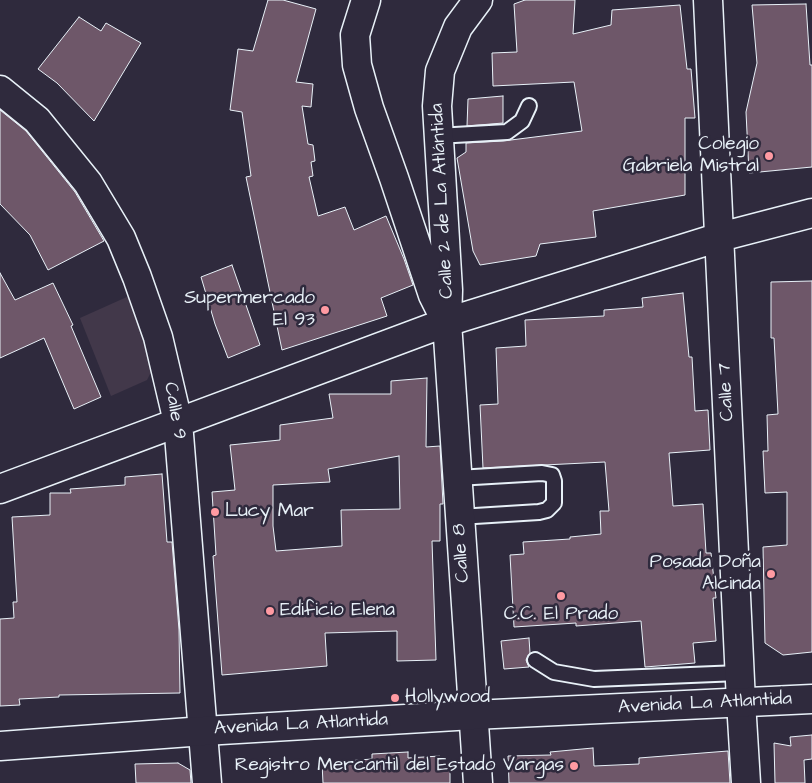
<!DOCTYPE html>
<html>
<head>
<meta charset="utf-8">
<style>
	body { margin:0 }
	canvas { display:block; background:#2f2a3d }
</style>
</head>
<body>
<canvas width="812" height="783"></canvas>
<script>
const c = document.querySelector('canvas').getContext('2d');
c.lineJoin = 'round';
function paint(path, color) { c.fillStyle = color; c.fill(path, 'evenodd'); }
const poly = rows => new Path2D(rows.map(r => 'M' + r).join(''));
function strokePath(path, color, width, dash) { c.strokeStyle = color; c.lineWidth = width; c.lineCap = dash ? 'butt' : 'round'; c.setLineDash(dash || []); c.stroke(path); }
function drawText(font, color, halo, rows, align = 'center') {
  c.font = font + ' "Architects Daughter",sans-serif'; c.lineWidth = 5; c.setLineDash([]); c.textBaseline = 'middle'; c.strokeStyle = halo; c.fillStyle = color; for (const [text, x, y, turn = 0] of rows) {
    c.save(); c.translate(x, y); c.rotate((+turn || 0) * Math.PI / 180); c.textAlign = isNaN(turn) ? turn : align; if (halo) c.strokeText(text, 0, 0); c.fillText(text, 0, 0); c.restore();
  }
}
paint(poly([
	[138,292,154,366,147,380,111,396,80,318]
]), '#42384a');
const building = poly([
	[268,0,283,0,316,9,296,82,313,84,311,107,302,106,308,144,313,145,315,161,311,162,313,176,309,177,318,216,345,207,354,230,386,216,404,259,413,285,381,298,387,316,282,350,246,177,251,176,242,112,230,110,238,49,253,51,268,0],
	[525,0,575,0,573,34,611,25,612,10,680,5,687,69,691,69,695,118,685,118,685,195,593,211,596,237,540,244,536,256,480,265,473,251,457,158,466,152,466,143,503,141,582,131,574,82,493,86,492,53,517,52,514,4,525,0],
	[806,4,810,65,812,65,812,167,749,173,746,112,757,63,752,5,806,4],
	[79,17,101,31,106,23,141,43,94,121,57,83,38,69,79,17],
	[503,96,503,123,467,126,468,99,503,96],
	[0,110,26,131,75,192,104,241,48,270,30,235,0,204,0,110],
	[232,265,260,345,228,358,215,324,201,277,232,265],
	[0,273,15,300,53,283,73,325,71,326,101,397,74,409,44,338,0,358,0,273],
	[812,281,812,652,783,655,765,643,763,547,787,545,787,492,765,493,763,451,768,451,767,415,778,414,774,338,771,338,771,282,812,281],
	[683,293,689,357,692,357,695,411,708,410,710,450,669,453,673,506,703,504,706,553,711,553,716,598,713,598,716,641,693,643,695,663,645,667,641,621,576,626,576,623,514,627,510,555,524,554,523,542,570,539,570,537,601,534,600,511,609,511,605,462,483,468,480,405,498,404,496,348,526,346,525,320,604,316,604,310,643,307,642,298,683,293],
	[427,378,426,447,440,446,443,504,440,504,440,541,432,541,436,660,397,661,397,631,325,633,327,666,222,675,213,556,216,555,212,492,235,490,230,445,280,440,280,425,333,418,329,394,391,394,391,381,427,378],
	[399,456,400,509,341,510,342,546,276,551,273,526,273,485,330,482,328,469,399,456],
	[162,474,167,542,172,542,179,630,180,693,59,695,59,697,19,699,20,705,0,706,0,619,14,618,13,602,17,602,12,517,50,515,50,493,71,493,70,489,125,485,125,477,162,474],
	[529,638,530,653,526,660,529,667,504,669,501,641,529,638],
	[812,735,812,759,804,760,805,783,775,783,774,743,791,746,790,737,812,735],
	[593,748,594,766,639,764,639,758,728,751,730,783,509,783,508,756,551,755,550,752,593,748],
	[408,752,408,758,440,756,450,768,450,783,323,783,322,763,372,759,372,754,408,752],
	[178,763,190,770,191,783,136,783,135,764,178,763]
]);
paint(building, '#6e5769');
strokePath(building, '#e8f1f8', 1);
const service = poly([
	[437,136,507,132,522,121,529,106],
	[457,478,542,473,552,475,554,481,554,503,547,510,539,512,459,517],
	[535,660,554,672,594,679,739,673]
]);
const minor = poly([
	[366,0,355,35,357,65,369,108,394,178,433,295,444,317],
	[708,0,741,702,746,783],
	[0,90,37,120,88,183,121,238,137,277,158,337,178,422,207,783],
	[0,489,447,322,720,237,812,213],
	[478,783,447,322,448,290,437,106,440,71,458,27,478,0]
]);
const tertiary = poly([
	[0,746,204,731,473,715,812,699]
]);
strokePath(service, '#e8f1f8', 18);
strokePath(minor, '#e8f1f8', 31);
strokePath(tertiary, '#e8f1f8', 31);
strokePath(service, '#2f2a3d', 14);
strokePath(minor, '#2f2a3d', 28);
strokePath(tertiary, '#2f2a3d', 28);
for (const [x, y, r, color] of [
	[769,156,5,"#ff9aa2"],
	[325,310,5,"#ff9aa2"],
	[215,512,5,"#ff9aa2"],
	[771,574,5,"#ff9aa2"],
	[561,596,5,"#ff9aa2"],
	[270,611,5,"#ff9aa2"],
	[395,698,5,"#ff9aa2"],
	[574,766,5,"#ff9aa2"]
]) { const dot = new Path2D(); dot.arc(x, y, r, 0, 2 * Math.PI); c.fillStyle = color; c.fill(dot); strokePath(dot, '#2f2a3d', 2); }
drawText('19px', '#e8f1f8', '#2f2a3d', [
	["Colegio",759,145],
	["Gabriela Mistral",759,167],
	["Supermercado",315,299],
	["El 93",315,321],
	["Lucy Mar",225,512,"left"],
	["Posada Doña",761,563],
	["Alcinda",761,585],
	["Edificio Elena",280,611,"left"],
	["C.C. El Prado",561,615,"center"],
	["Hollywood",405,698,"left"],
	["Registro Mercantil del Estado Vargas",564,766]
], 'right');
drawText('19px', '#e8f1f8', '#2f2a3d', [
	["Calle 2 de La Atlántida",443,201,-93],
	["Calle 7",727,392,-93],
	["Calle 9",174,411,80],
	["Calle 8",462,553,-94],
	["Avenida La Atlantida",705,704,-3],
	["Avenida La Atlantida",301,725,-3]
]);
</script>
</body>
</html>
